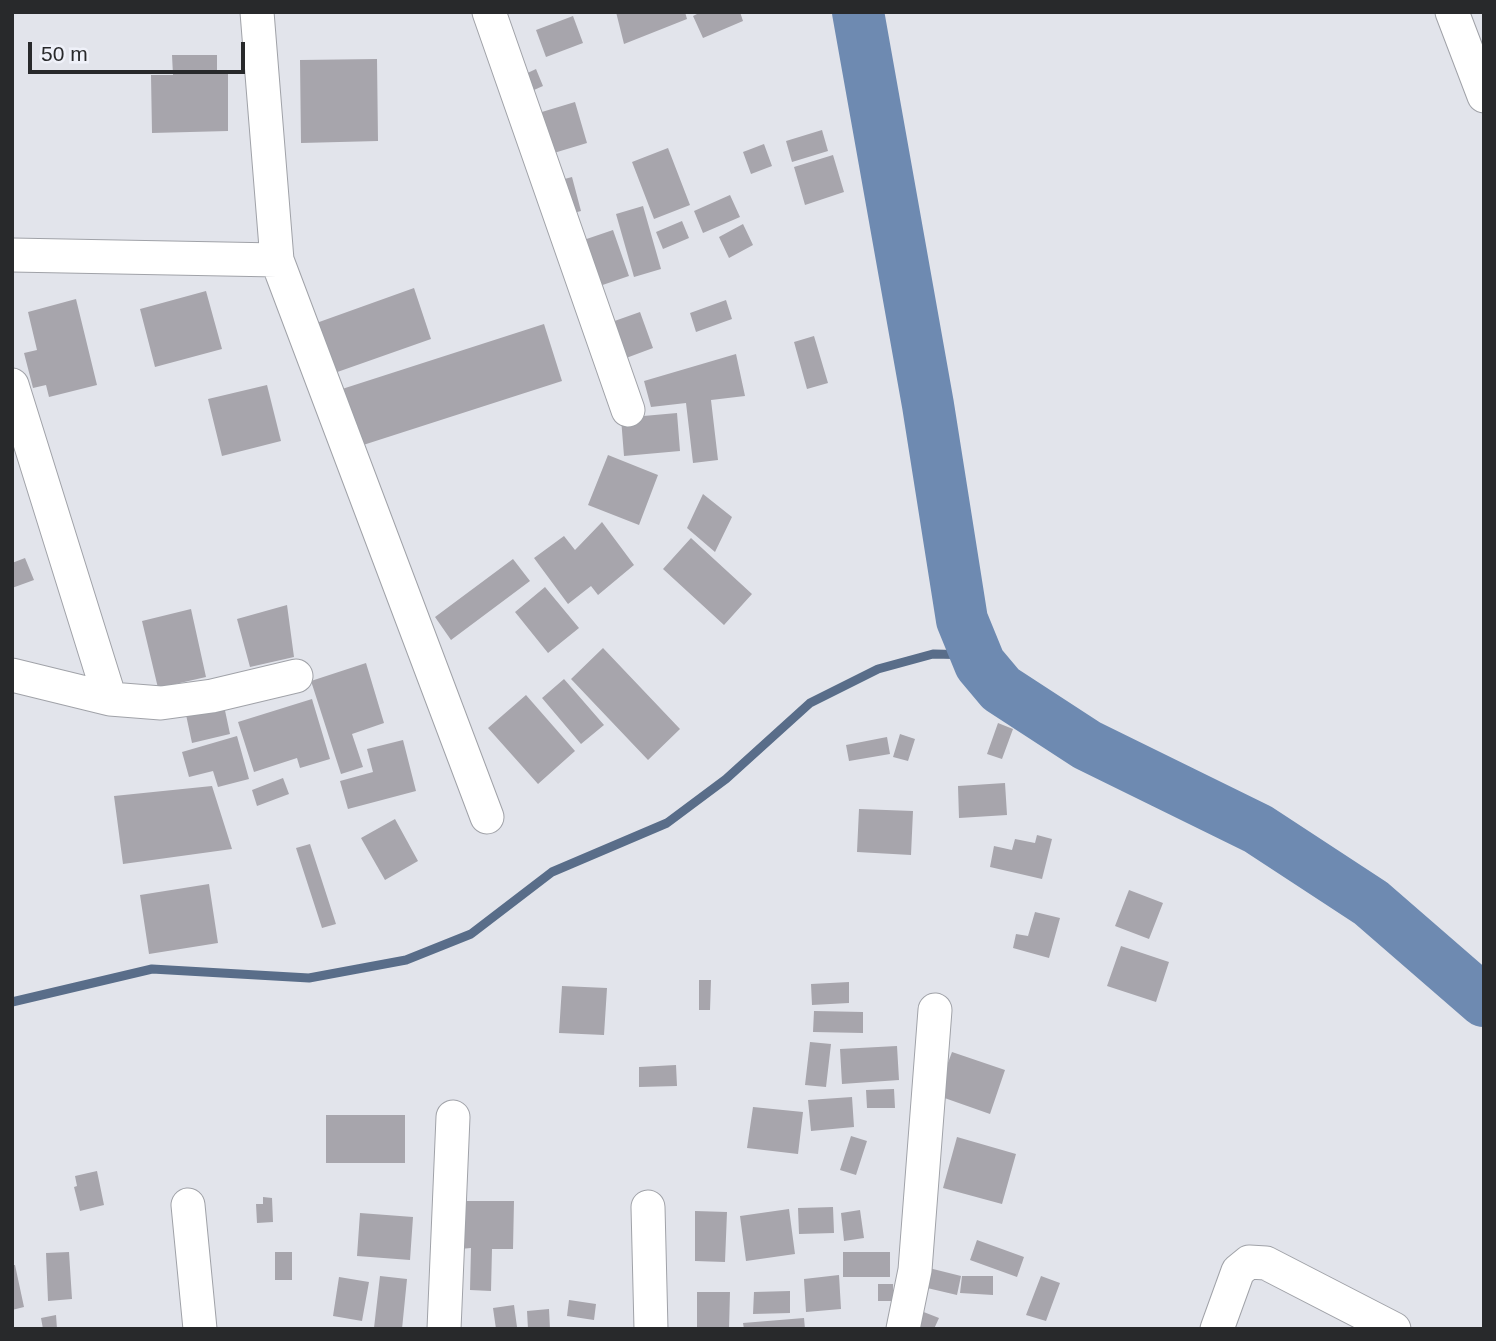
<!DOCTYPE html>
<html>
<head>
<meta charset="utf-8">
<style>
	body { margin:0 }
	#map { position:relative; width:1496px; height:1341px; overflow:hidden; background:#e2e4eb; font-family:Helvetica,sans-serif }
	canvas { display:block }
	.frame { position:absolute; inset:0; border:14px solid #28292b; pointer-events:none }
	.scale { position:absolute; left:28px; top:42px; width:217px; height:32px; box-sizing:border-box; border:4px solid #28292b; border-top:0; padding-left:9px; font-size:21px; line-height:24px; white-space:nowrap; color:#28292b; -webkit-text-stroke:5px #eff1f9; paint-order:stroke }
</style>
</head>
<body>
<div id="map">
<canvas width="1496" height="1341"></canvas>
<div class="frame"></div>
<div class="scale">50 m</div>
</div>
<script>
const c = document.querySelector('canvas').getContext('2d');
c.lineJoin = 'round';
const poly = rows => new Path2D(rows.map(r => 'M' + r).join(''));
function strokePath(path, color, width, dash) { c.strokeStyle = color; c.lineWidth = width; c.lineCap = dash ? 'butt' : 'round'; c.setLineDash(dash || []); c.stroke(path); }
function paint(path, color) { c.fillStyle = color; c.fill(path, 'evenodd'); }
strokePath(poly([
	[12,1002,152,969,309,978,406,960,471,934,552,872,667,823,726,779,810,703,878,669,933,654,976,655]
]), '#596d89', 9);
strokePath(poly([
	[858,12,928,405,962,620,980,664,1001,689,1087,745,1258,829,1371,903,1484,1001]
]), '#6e8ab1', 52);
paint(poly([
	[616,12,685,12,687,19,624,44],
	[701,12,740,12,743,21,703,38,693,16],
	[573,16,583,43,546,57,536,30],
	[172,55,217,55,217,74,228,74,228,131,152,133,151,75,173,75],
	[377,59,378,141,301,143,300,60],
	[536,69,543,86,509,101,502,85],
	[575,102,587,143,524,162,512,121],
	[822,130,828,151,792,162,786,141],
	[764,144,772,166,751,174,743,152],
	[668,148,690,205,654,219,632,162],
	[833,155,844,192,805,205,794,167],
	[572,177,581,211,547,220,538,186],
	[730,195,740,217,703,233,694,211],
	[643,206,661,269,634,277,616,214],
	[682,221,689,238,663,249,656,232],
	[743,224,753,245,729,258,719,237],
	[613,230,629,276,579,293,563,247],
	[414,288,431,339,326,376,308,326],
	[206,291,222,349,155,367,140,309],
	[76,299,97,385,49,397,46,385,33,388,24,353,37,350,28,312],
	[726,300,732,319,696,332,690,313],
	[640,312,653,348,602,367,589,330],
	[544,324,562,381,357,447,339,390],
	[814,336,828,383,807,389,794,342],
	[736,354,745,396,711,400,718,460,693,463,686,403,651,407,644,381],
	[267,385,281,441,222,456,208,399],
	[677,413,680,451,624,456,621,418],
	[608,455,658,475,639,525,588,505],
	[703,494,732,517,715,552,687,528],
	[602,522,634,565,598,595,591,586,568,604,534,558,564,536,575,550],
	[691,538,752,594,724,625,663,569],
	[25,558,34,580,12,588,12,563],
	[513,559,530,581,451,640,435,617],
	[545,587,579,628,548,653,515,612],
	[287,605,294,657,250,667,237,619],
	[191,609,206,677,158,688,142,621],
	[603,648,680,729,648,760,571,679],
	[366,663,384,723,352,734,363,767,341,774,311,681],
	[564,679,604,725,581,744,542,698],
	[526,695,575,751,538,784,488,728],
	[312,699,330,759,300,768,297,758,254,772,238,722],
	[223,701,230,734,192,743,185,710],
	[998,723,1013,729,1002,759,987,754],
	[900,734,915,739,908,761,893,757],
	[237,736,249,779,218,787,213,771,189,777,182,752],
	[887,737,890,754,849,761,846,745],
	[403,740,416,791,348,809,340,781,373,772,367,749],
	[283,778,289,794,257,806,252,790],
	[1005,783,1007,815,959,818,958,786],
	[212,786,232,849,123,864,114,796],
	[859,809,913,811,911,855,857,852],
	[395,819,418,861,385,880,361,838],
	[1037,835,1052,839,1042,879,990,867,994,846,1012,850,1015,839,1035,843],
	[310,844,336,924,322,928,296,848],
	[209,884,218,943,149,954,140,895],
	[1129,890,1163,903,1149,939,1115,926],
	[1035,912,1060,918,1049,958,1013,948,1016,934,1028,936],
	[1121,946,1169,962,1156,1002,1107,986],
	[699,980,711,980,710,1010,699,1010],
	[849,982,849,1003,812,1005,811,984],
	[562,986,607,988,604,1035,559,1033],
	[814,1011,863,1012,863,1033,813,1032],
	[810,1042,831,1044,826,1087,805,1085],
	[897,1046,899,1080,842,1084,840,1049],
	[952,1052,1005,1070,990,1114,936,1095],
	[676,1065,677,1086,639,1087,639,1067],
	[894,1089,895,1108,867,1108,866,1090],
	[852,1097,854,1127,811,1131,808,1100],
	[753,1107,803,1112,798,1154,747,1148],
	[326,1115,405,1115,405,1163,326,1163],
	[851,1136,867,1141,856,1175,840,1170],
	[957,1137,1016,1154,1002,1204,943,1188],
	[97,1171,104,1205,80,1211,74,1187,77,1186,75,1176],
	[263,1197,272,1198,273,1222,257,1223,256,1204,263,1204],
	[461,1201,514,1201,513,1249,492,1249,491,1291,470,1290,471,1248,460,1249],
	[833,1207,834,1233,799,1234,798,1208],
	[789,1209,795,1254,746,1261,740,1216],
	[860,1210,864,1238,844,1241,841,1213],
	[695,1211,727,1212,725,1262,695,1261],
	[360,1213,413,1217,410,1260,357,1256],
	[977,1240,1024,1257,1017,1277,970,1260],
	[69,1252,72,1299,48,1301,46,1253],
	[275,1252,292,1252,292,1280,275,1280],
	[843,1252,890,1252,890,1277,843,1277],
	[12,1265,15,1265,24,1307,12,1310],
	[929,1268,961,1276,957,1295,923,1287],
	[839,1275,841,1309,806,1312,804,1279],
	[380,1276,407,1279,402,1329,374,1328],
	[962,1276,993,1276,993,1295,960,1293],
	[1041,1276,1060,1283,1046,1321,1026,1315],
	[339,1277,369,1282,362,1321,333,1316],
	[878,1284,893,1284,893,1301,878,1301],
	[790,1291,790,1313,753,1314,754,1292],
	[697,1292,730,1292,729,1329,697,1329],
	[569,1300,596,1304,594,1320,567,1316],
	[514,1305,517,1327,496,1329,493,1308],
	[549,1309,550,1329,528,1329,527,1311],
	[916,1309,939,1318,934,1329,908,1329],
	[56,1315,57,1329,43,1329,41,1318],
	[804,1318,805,1329,744,1329,743,1323]
]), '#a7a5ac');
const minor = poly([
	[257,12,277,260,487,817],
	[489,12,628,410],
	[1452,12,1484,96],
	[12,255,277,260],
	[12,385,110,699],
	[12,675,110,699,161,703,212,696,296,676],
	[188,1205,200,1329],
	[648,1207,651,1329],
	[444,1329,453,1117],
	[903,1329,915,1270,935,1010],
	[1217,1329,1238,1271,1249,1262,1266,1263,1394,1329]
]);
strokePath(minor, '#a0a2a8', 35);
strokePath(minor, '#fff', 33);
</script>
</body>
</html>
